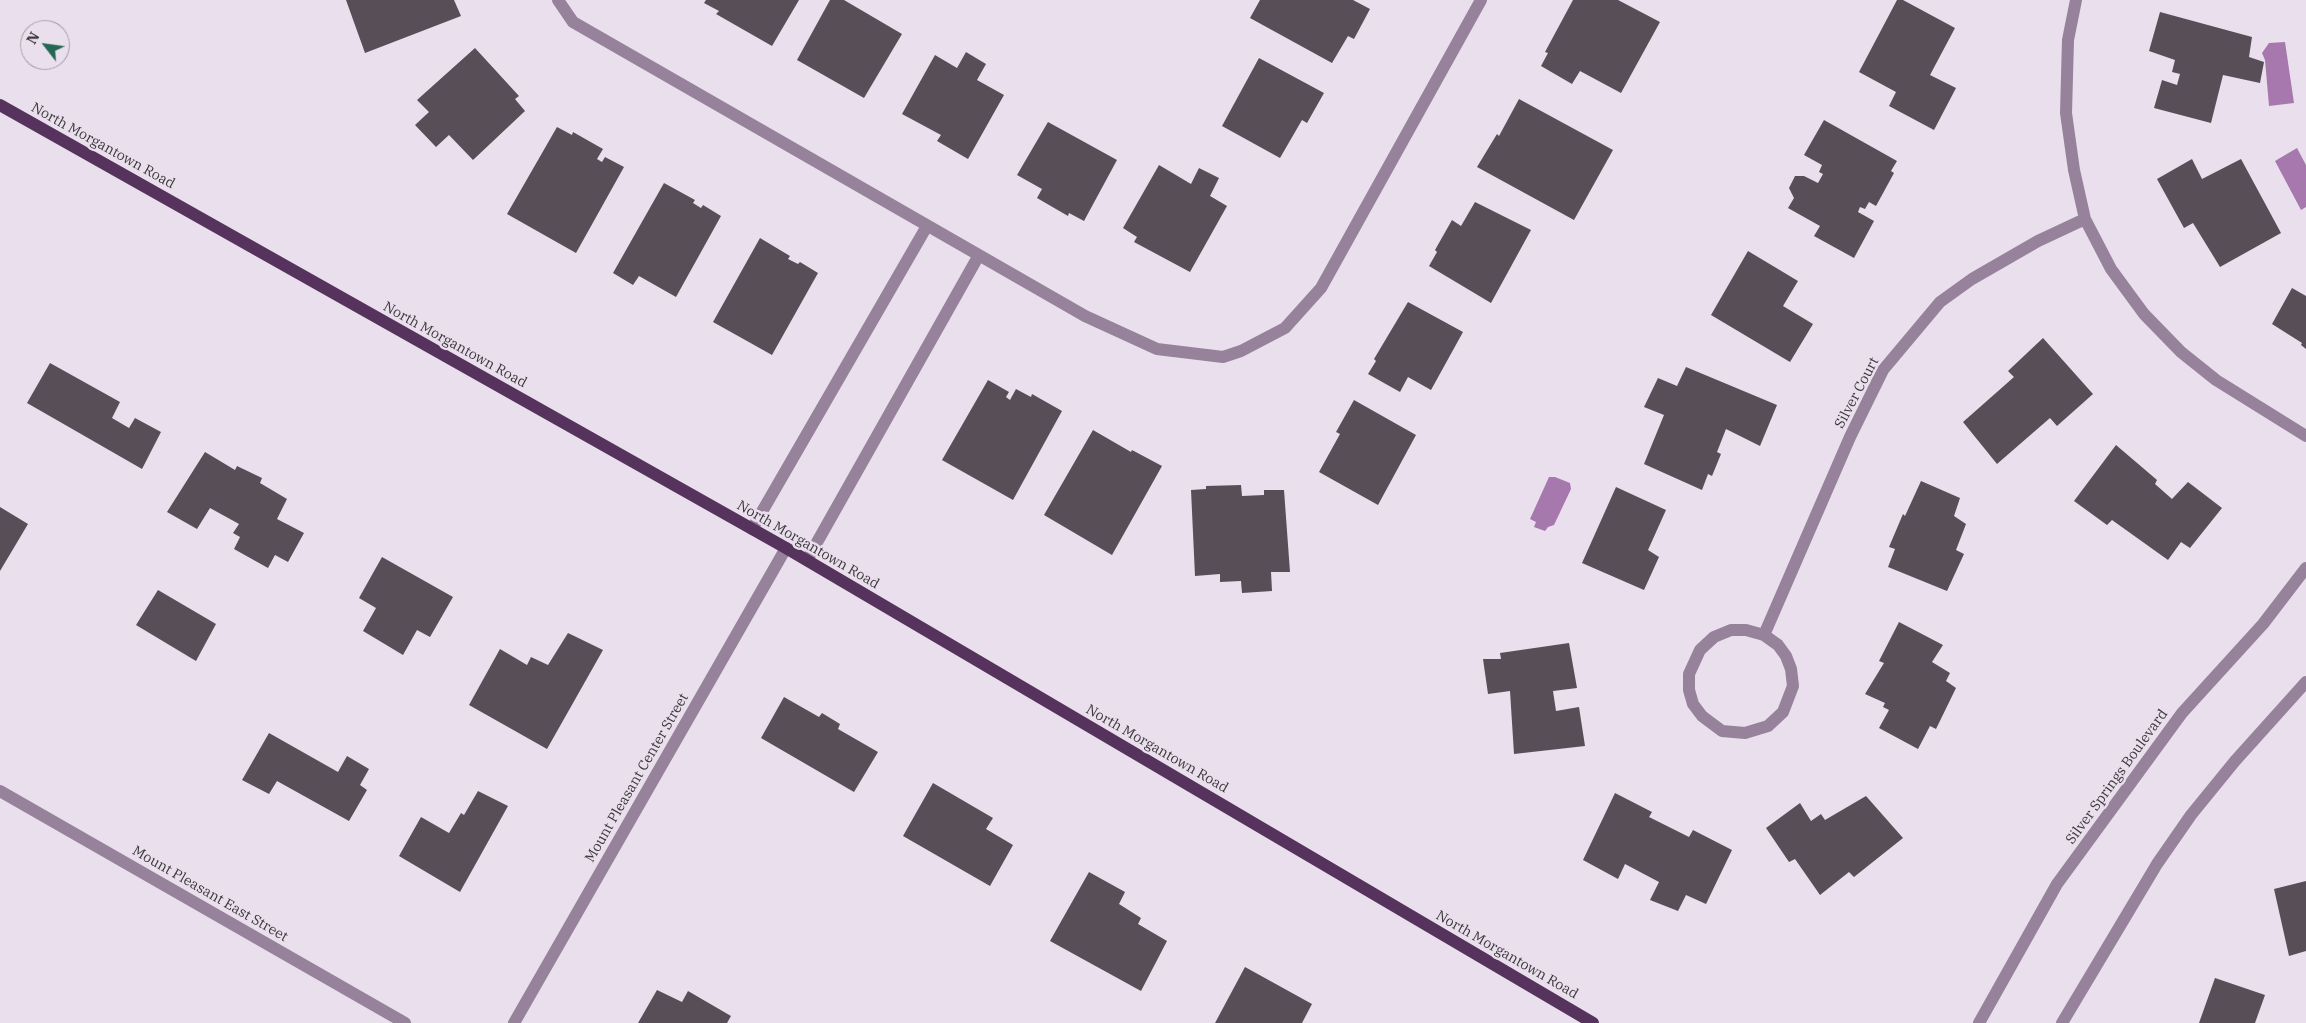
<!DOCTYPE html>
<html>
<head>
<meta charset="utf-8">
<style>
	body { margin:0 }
	#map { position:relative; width:2306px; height:1023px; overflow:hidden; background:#eadfec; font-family:"IBM Plex Serif",serif }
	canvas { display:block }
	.north { position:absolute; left:20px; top:20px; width:50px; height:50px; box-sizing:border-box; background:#eadfec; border:1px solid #a49ca6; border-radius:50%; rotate:300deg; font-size:14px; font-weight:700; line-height:20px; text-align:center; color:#3b373c }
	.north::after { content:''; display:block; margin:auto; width:18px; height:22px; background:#266654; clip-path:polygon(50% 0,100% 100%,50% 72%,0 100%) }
</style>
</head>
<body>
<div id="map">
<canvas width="2306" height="1023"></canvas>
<div class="north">N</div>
</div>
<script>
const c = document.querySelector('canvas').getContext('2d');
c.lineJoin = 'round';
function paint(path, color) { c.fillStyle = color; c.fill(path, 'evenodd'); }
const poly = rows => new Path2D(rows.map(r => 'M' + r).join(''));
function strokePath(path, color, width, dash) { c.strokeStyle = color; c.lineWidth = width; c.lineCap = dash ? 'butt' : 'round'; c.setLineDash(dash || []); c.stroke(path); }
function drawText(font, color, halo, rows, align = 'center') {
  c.font = font + ' "IBM Plex Serif",serif'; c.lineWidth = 5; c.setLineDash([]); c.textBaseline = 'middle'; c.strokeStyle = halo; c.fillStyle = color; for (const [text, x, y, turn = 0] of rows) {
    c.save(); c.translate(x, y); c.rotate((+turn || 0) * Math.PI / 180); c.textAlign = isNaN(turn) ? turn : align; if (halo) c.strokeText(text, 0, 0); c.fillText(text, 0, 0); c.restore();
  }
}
paint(poly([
	[2285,42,2294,103,2269,106,2265,60,2262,53,2269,43],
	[2297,148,2306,165,2306,207,2301,210,2275,161],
	[1549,477,1555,477,1570,483,1571,489,1554,525,1548,527,1545,531,1534,527,1536,522,1530,519]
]), '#a678ae');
paint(poly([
	[346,0,454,0,461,16,365,53],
	[706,0,799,0,772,46,716,14,719,11,704,3],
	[830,0,844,0,902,34,864,98,797,60],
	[1260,0,1353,0,1370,9,1354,39,1348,36,1332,63,1250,18],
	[1573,0,1618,0,1660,22,1621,93,1580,71,1572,84,1541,66,1548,53,1545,52],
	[1897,0,1903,0,1955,28,1930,75,1956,88,1934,130,1889,106,1896,92,1859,72],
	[2160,12,2252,37,2249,57,2264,62,2260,83,2223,75,2211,123,2154,108,2162,80,2177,85,2180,74,2172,72,2175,60,2149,51],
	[475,48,519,96,515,99,525,111,473,160,449,135,436,147,415,125,429,112,417,100],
	[966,52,986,64,977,80,1004,95,968,159,937,141,941,135,902,114,935,55,957,68],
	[1259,58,1324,93,1307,123,1302,120,1280,158,1222,126],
	[1519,99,1613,150,1574,220,1477,167,1497,134,1499,136],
	[1824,120,1897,161,1891,171,1894,173,1876,206,1869,202,1865,209,1860,207,1858,212,1874,221,1854,258,1814,236,1820,226,1788,208,1794,198,1789,188,1795,176,1804,176,1818,183,1823,174,1819,172,1822,165,1804,155],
	[1048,122,1117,160,1084,221,1069,213,1068,216,1037,198,1042,189,1017,175],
	[557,127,572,135,573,132,603,149,597,159,602,162,605,157,624,167,576,253,507,214],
	[2192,159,2202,179,2241,159,2281,233,2220,267,2193,223,2184,228,2157,179],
	[1159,165,1191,184,1199,168,1219,178,1210,196,1227,206,1190,272,1134,242,1137,237,1123,228],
	[664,183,695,200,693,203,701,208,703,205,721,216,676,297,639,276,633,285,613,273],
	[1475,202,1531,230,1491,303,1429,266,1437,252,1435,250,1452,220,1461,226],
	[760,238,790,256,788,259,798,264,800,262,818,273,772,355,713,322],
	[1748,251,1798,281,1783,306,1813,324,1790,362,1711,315],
	[2292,288,2306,296,2306,349,2301,345,2302,343,2272,324],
	[1408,302,1463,332,1431,390,1408,377,1400,392,1368,374,1376,361,1374,359],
	[2043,338,2093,394,2057,426,2050,418,1997,464,1963,422,2014,377,2008,371],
	[50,363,120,402,112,418,129,428,135,418,161,432,142,469,27,403],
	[1686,367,1777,405,1760,446,1726,429,1717,452,1721,454,1712,476,1708,474,1702,490,1644,464,1664,415,1644,407,1658,378,1677,386],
	[988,380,1009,392,1006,397,1010,400,1016,389,1031,397,1032,394,1062,411,1013,500,942,460],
	[1354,400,1416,435,1378,505,1319,472,1340,434,1336,432],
	[1093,430,1131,452,1132,450,1162,466,1112,555,1044,515],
	[2116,445,2157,480,2155,484,2172,499,2188,482,2222,508,2190,548,2181,542,2168,560,2112,520,2107,525,2074,501],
	[205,452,235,470,237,466,262,478,260,483,287,499,277,519,304,533,288,562,275,555,268,568,234,549,240,537,233,533,239,524,210,508,197,529,167,512],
	[1921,481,1960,498,1954,516,1966,524,1956,550,1964,554,1947,591,1888,567,1895,549,1889,547,1903,514,1905,516],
	[1241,485,1242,496,1264,495,1264,490,1284,490,1290,572,1271,572,1272,591,1242,593,1241,581,1220,582,1220,574,1195,576,1191,490,1206,489,1206,486],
	[1616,487,1666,510,1648,550,1659,557,1644,590,1582,563],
	[0,507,28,524,0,571],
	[382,557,453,597,430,637,417,630,403,655,363,631,376,608,359,598],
	[158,590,216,624,196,661,136,625],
	[1899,622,1943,645,1932,662,1950,673,1946,681,1956,688,1936,729,1930,726,1918,749,1879,728,1889,710,1883,707,1885,703,1865,694,1884,663,1879,661],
	[568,633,603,650,547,749,469,705,500,649,527,665,531,657,548,665],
	[1569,643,1577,688,1553,691,1556,711,1579,707,1585,746,1514,754,1510,691,1488,694,1483,659,1501,659,1500,653],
	[784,697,819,717,822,713,840,724,838,729,878,752,854,792,761,738],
	[269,733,338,772,347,756,369,769,360,785,367,790,349,821,277,781,269,794,242,780],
	[933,783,993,818,986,829,1013,845,990,886,903,836],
	[478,791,508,806,460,892,399,856,421,817,449,833,461,813,464,815],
	[1615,793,1652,812,1649,817,1689,837,1693,830,1732,850,1706,904,1686,895,1678,911,1650,900,1659,882,1625,864,1618,879,1583,860],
	[1866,796,1903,838,1854,877,1849,872,1820,895,1795,859,1789,862,1766,828,1800,803,1811,821,1821,814,1825,820],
	[1089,872,1125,892,1119,904,1141,918,1138,924,1167,941,1141,991,1050,941],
	[2306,881,2306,951,2289,956,2274,889],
	[1245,967,1312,1004,1302,1023,1215,1023],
	[2215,978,2265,995,2255,1023,2199,1023],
	[657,990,682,1002,688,991,731,1016,727,1023,638,1023]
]), '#574e58');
strokePath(poly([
	[558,0,573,22,1085,316,1157,349,1223,357,1241,351,1285,328,1321,288,1481,0],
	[2076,0,2068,40,2066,113,2074,170,2085,219,2111,269,2144,314,2181,352,2216,380,2306,436],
	[752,529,927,226],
	[807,560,979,255],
	[1764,635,1778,645,1786,656,1791,669,1793,686,1783,712,1768,726,1745,733,1722,731,1702,716,1693,704,1689,690,1689,674,1700,650,1714,637,1731,630,1746,630,1764,635,1850,437,1883,370,1940,302,1972,279,2038,241,2085,219],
	[0,791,405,1023],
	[514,1023,786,548],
	[1979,1023,2057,884,2182,713,2263,624,2306,568],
	[2062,1023,2157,864,2191,815,2235,761,2306,682]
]), '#96829a', 12);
strokePath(poly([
	[0,105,786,548,1593,1023]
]), '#56335c', 12);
drawText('14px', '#3b373c', '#eadfec', [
	["North Morgantown Road",103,146,29],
	["North Morgantown Road",455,345,29],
	["Silver Court",1857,393,-62],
	["North Morgantown Road",808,545,30],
	["North Morgantown Road",1157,749,30],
	["Silver Springs Boulevard",2117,777,-54],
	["Mount Pleasant Center Street",637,778,-60],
	["Mount Pleasant East Street",210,894,30],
	["North Morgantown Road",1507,955,30]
]);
</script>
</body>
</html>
